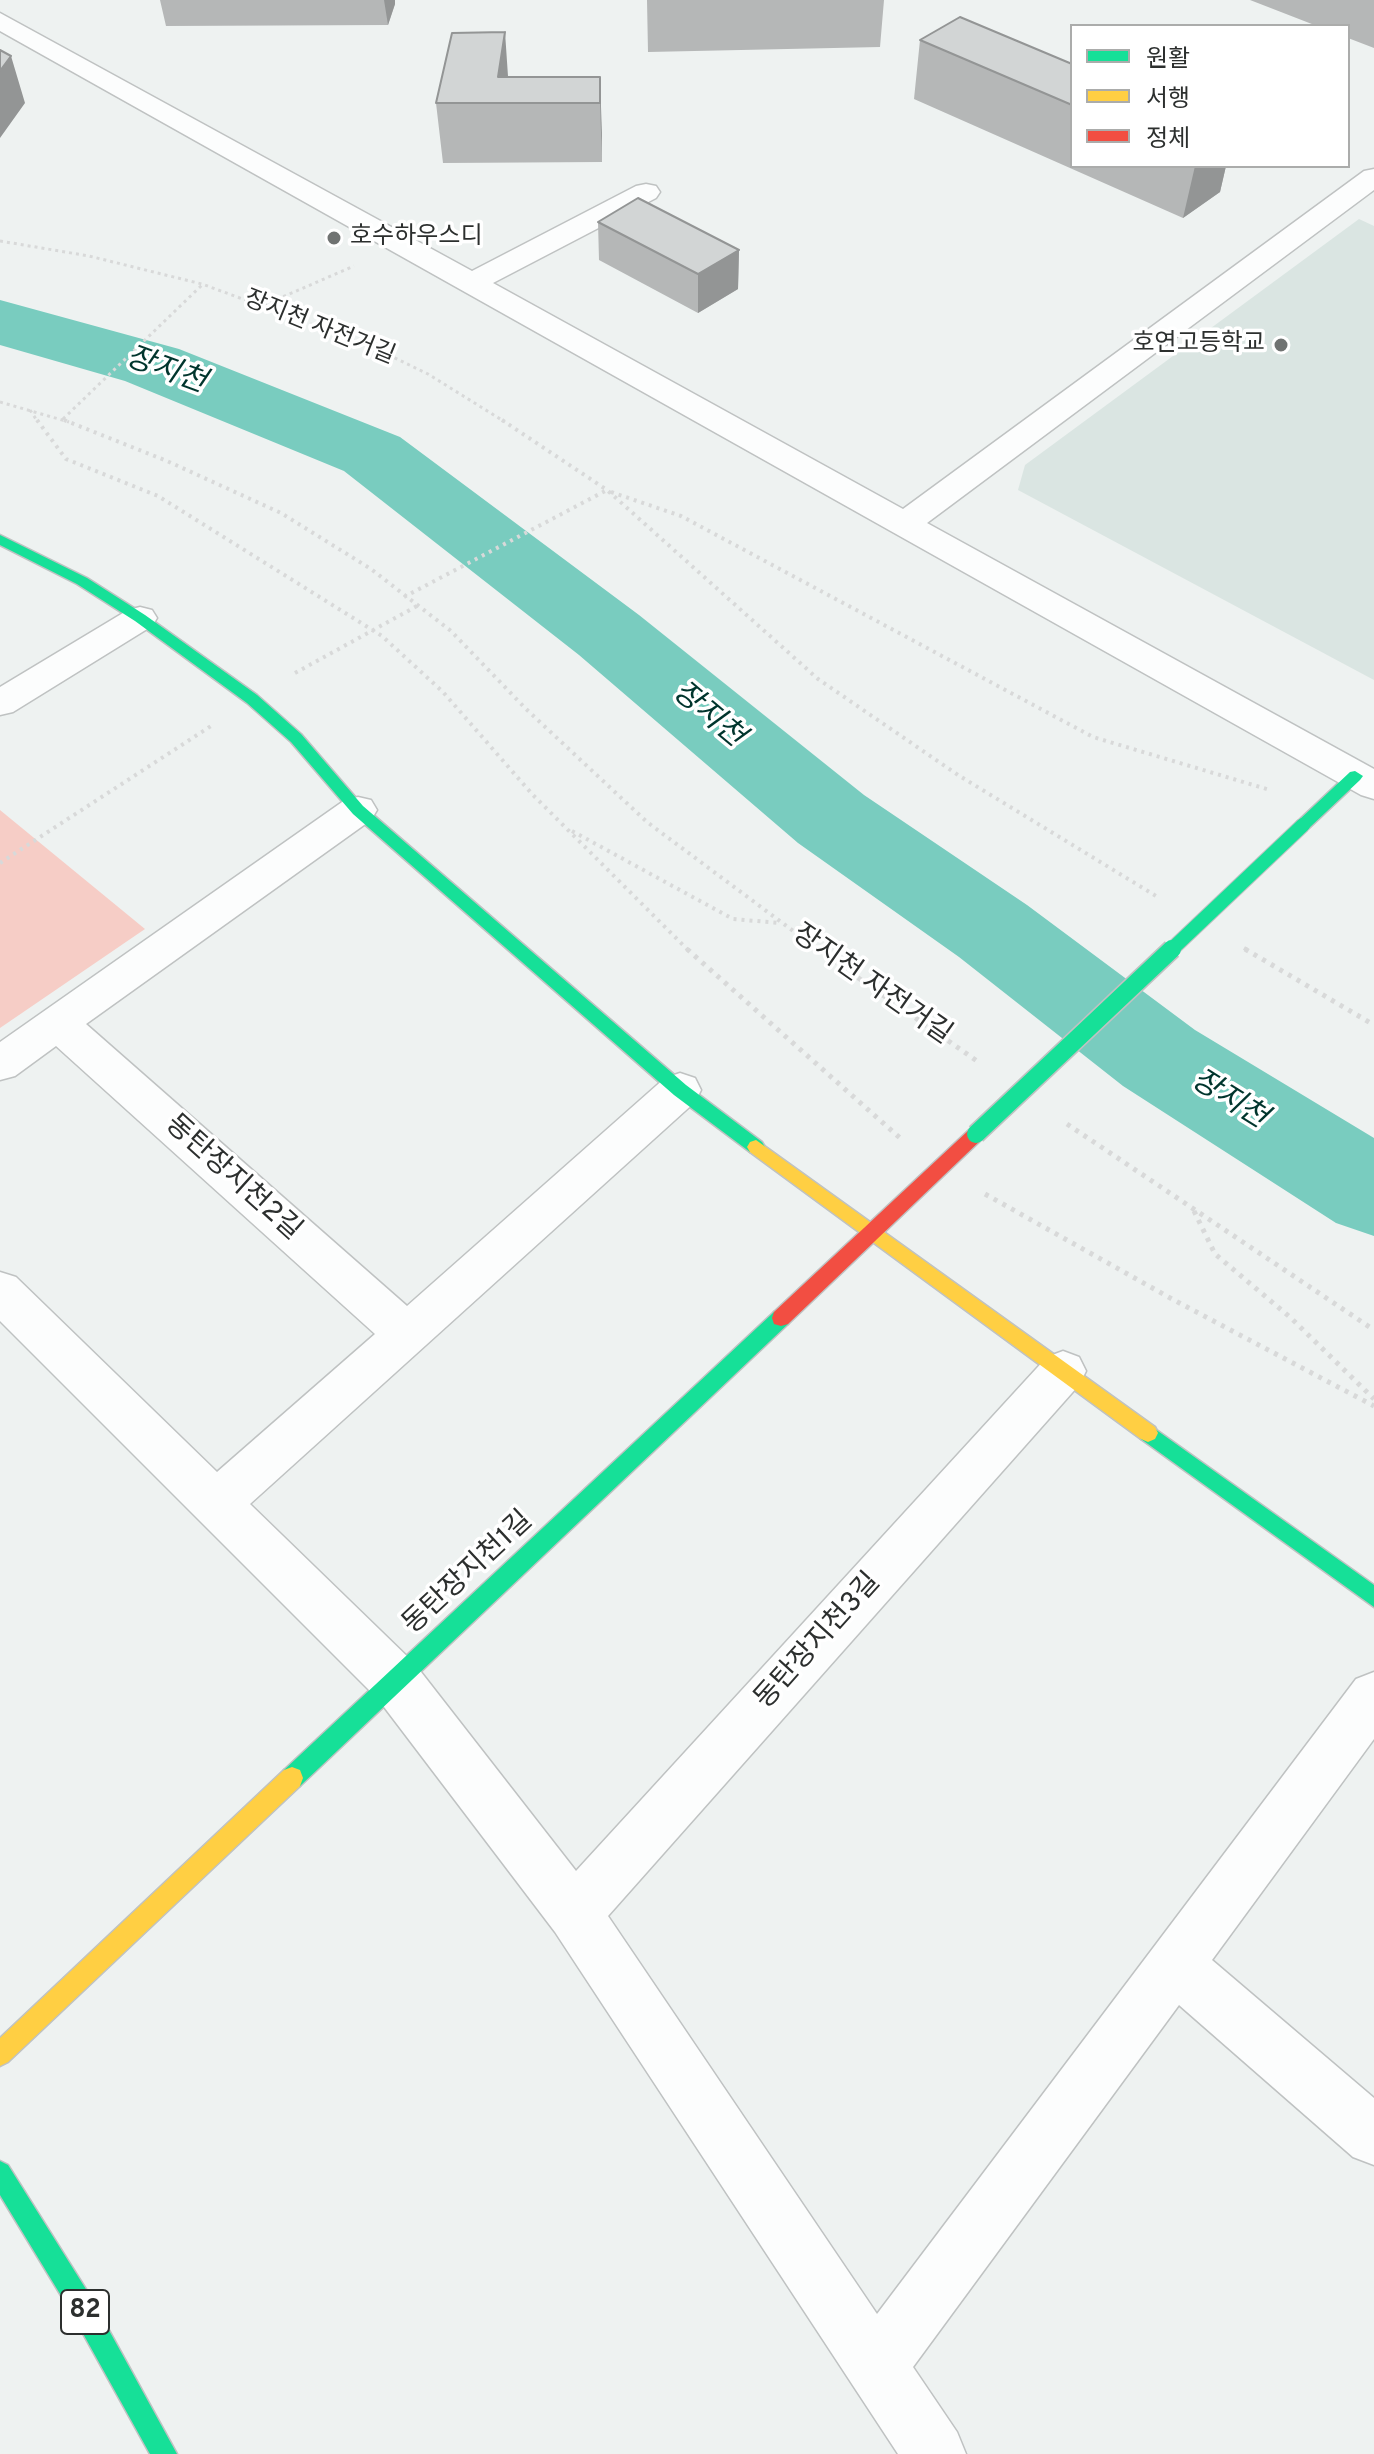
<!DOCTYPE html>
<html>
<head>
<meta charset="utf-8">
<style>
	body { margin:0 }
	#map { position:relative; width:1374px; height:2454px; overflow:hidden; background:#eef2f1; font-family:Overpass,"Noto Sans KR",sans-serif }
	canvas { display:block }
	.legend { position:absolute; left:1070px; top:24px; width:280px; height:144px; box-sizing:border-box; background:#fff; border:2px solid #abacab; margin:0; padding:10px 14px; list-style:none; font-size:24px; color:#2c2f2e }
	.legend li { display:flex; align-items:center; gap:16px; height:40px }
	.legend b { width:40px; border:2px solid #abacab }
</style>
</head>
<body>
<div id="map">
<canvas width="1374" height="2454"></canvas>
<ul class="legend">
<li><b style="height:10px;background:#16e098"></b>원활</li>
<li><b style="height:10px;background:#ffcf43"></b>서행</li>
<li><b style="height:10px;background:#f24e42"></b>정체</li>
</ul>
</div>
<script>
const c = document.querySelector('canvas').getContext('2d');
c.lineJoin = 'round';
function paint(path, color) { c.fillStyle = color; c.fill(path, 'evenodd'); }
const poly = rows => new Path2D(rows.map(r => 'M' + r).join(''));
function strokePath(path, color, width, dash) { c.strokeStyle = color; c.lineWidth = width; c.lineCap = dash ? 'butt' : 'round'; c.setLineDash(dash || []); c.stroke(path); }
function drawText(font, color, halo, rows, align = 'center') {
  c.font = font + ' Overpass,"Noto Sans KR",sans-serif'; c.lineWidth = 7; c.setLineDash([]); c.textBaseline = 'middle'; c.strokeStyle = halo; c.fillStyle = color; for (const [text, x, y, turn = 0] of rows) {
    c.save(); c.translate(x, y); c.rotate((+turn || 0) * Math.PI / 180); c.textAlign = isNaN(turn) ? turn : align; if (halo) c.strokeText(text, 0, 0); c.fillText(text, 0, 0); c.restore();
  }
}
paint(poly([
	[1359,219,1374,226,1374,680,1018,490,1025,465]
]), '#dae5e2');
paint(poly([
	[0,810,145,929,0,1028]
]), '#f6cdc6');
paint(poly([
	[0,300,179,349,400,437,639,615,864,795,1027,905,1195,1030,1374,1138,1374,1236,1336,1223,1123,1086,959,957,798,843,579,655,344,471,125,381,0,345,0,300]
]), '#79ccbf');
const street = poly([
	[0,13,472,271,636,186,646,184,656,186,660,192,656,198,493,283,903,509,1364,171,1374,169,1374,190,927,523,1374,769,1374,799,1361,795,0,31,0,13],
	[140,607,152,610,157,618,152,626,13,712,0,715,0,687,128,610,140,607],
	[358,797,371,800,377,810,371,820,86,1024,407,1306,665,1078,680,1073,695,1078,701,1090,695,1102,250,1504,414,1663,576,1871,1047,1357,1063,1351,1079,1357,1086,1371,1079,1385,608,1916,877,2314,1356,1679,1374,1672,1374,1739,1212,1960,1374,2098,1374,2165,1353,2157,1179,2005,913,2367,957,2432,966,2454,898,2454,555,1932,378,1699,0,1321,0,1272,16,1277,217,1472,375,1334,56,1046,15,1076,0,1080,0,1042,345,800,358,797]
]);
const fast = poly([
	[0,535,87,578,145,615,257,695,301,734,363,806,686,1085,762,1142,765,1147,762,1152,750,1152,674,1095,353,814,291,742,247,703,135,621,77,584,0,545,0,535],
	[1355,771,1363,776,1360,780,1308,829,1298,829,1295,825,1298,821,1350,772,1355,771],
	[781,1310,788,1312,790,1318,788,1324,300,1786,292,1789,284,1786,281,1778,284,1770,774,1312,781,1310],
	[1148,1424,1374,1585,1374,1607,1141,1439,1138,1433,1141,1427,1148,1424],
	[0,2161,8,2165,89,2294,177,2454,150,2454,71,2312,0,2195,0,2161]
]);
const slow = poly([
	[756,1140,1155,1427,1158,1433,1155,1439,1148,1442,1141,1439,750,1152,747,1147,750,1142,756,1140],
	[292,1767,300,1770,303,1778,300,1786,8,2062,0,2066,0,2038,284,1770,292,1767]
]);
const jam = poly([
	[976,1127,982,1129,985,1134,982,1139,788,1324,781,1326,774,1324,772,1318,774,1312,970,1129,976,1127]
]);
strokePath(street, '#bfc2c2', 3);
strokePath(fast, '#bfc2c2', 3);
strokePath(slow, '#bfc2c2', 3);
strokePath(jam, '#bfc2c2', 3);
strokePath(poly([
	[0,241,89,256,202,284,370,346,428,374,505,422],
	[264,305,354,266],
	[0,402,69,422],
	[30,410,38,422],
	[63,419,202,285]
]), '#d8d9d9', 3, [3, 4]);
strokePath(poly([
	[37,420,66,459,158,496,382,636,443,692,532,794,689,951],
	[64,420,167,461,281,513,371,569,451,631,526,709,647,822,820,951],
	[502,420,607,490,818,679,958,775,1156,896],
	[611,492,681,516,1093,737,1270,790],
	[404,597,607,490],
	[295,673,417,606],
	[572,831,733,919,780,923],
	[0,863,211,726],
	[1244,948,1249,951]
]), '#d8d9d9', 4, [3, 5]);
strokePath(poly([
	[687,949,900,1138],
	[817,949,977,1061],
	[1245,949,1374,1025],
	[1067,1124,1374,1330],
	[985,1194,1172,1299,1374,1406],
	[1194,1211,1215,1254,1291,1318,1374,1399]
]), '#d8d9d9', 5, [4, 6]);
paint(street, '#fcfdfd');
paint(fast, '#16e098');
paint(slow, '#ffcf43');
paint(jam, '#f24e42');
const fastBridgeFar1 = poly([
	[1170,951,1303,825]
]);
const fastBridge = poly([
	[976,1134,1172,949]
]);
strokePath(fastBridgeFar1, '#bfc2c2', 16, []);
strokePath(fastBridge, '#bfc2c2', 21, []);
strokePath(fastBridgeFar1, '#16e098', 14);
strokePath(fastBridge, '#16e098', 18);
paint(poly([
	[160,0,395,0,395,4,388,25,166,26],
	[647,0,884,0,880,47,648,52],
	[1250,0,1374,0,1374,48,1348,38,1348,26,1317,26],
	[920,40,1072,64,1072,166,1226,166,1220,192,1183,218,914,99],
	[600,77,602,162,443,163,436,103],
	[598,222,739,250,738,289,698,313,599,260]
]), '#b5b7b7');
paint(poly([
	[384,0,395,0,395,4,388,25],
	[505,32,509,91,498,77],
	[11,56,25,103,0,138,0,71],
	[600,77,602,136,602,162,600,103],
	[1195,166,1226,166,1220,192,1183,218],
	[739,250,738,289,698,313,698,274]
]), '#939595');
const building = poly([
	[960,17,1072,64,1072,105,920,40,960,17],
	[505,32,498,77,600,77,600,103,436,103,452,33,505,32],
	[0,50,11,56,0,71,0,50],
	[638,198,739,250,698,274,598,222,638,198]
]);
paint(building, '#d2d5d5');
strokePath(building, '#939595', 2);
for (const [x, y, r, color] of [
	[334,238,8,"#707372"],
	[1281,345,8,"#707372"]
]) { const dot = new Path2D(); dot.arc(x, y, r, 0, 2 * Math.PI); c.fillStyle = color; c.fill(dot); strokePath(dot, '#fff', 3); }
drawText('24px', '#2c2f2e', '#fff', [
	["호수하우스디",350,238],
	["호연고등학교",1265,345,"right"]
], 'left');
drawText('24px', '#2c2f2e', '#fff', [
	["장지천 자전거길",319,329,22]
]);
for (const [x, y, w] of [
	[85,2312,48]
]) { const box = new Path2D(); box.roundRect(x - w / 2, y - 22, w, 44, 6); c.fillStyle = '#fff'; c.fill(box); strokePath(box, '#2c2f2e', 2); }
drawText('bold 26px', '#2c2f2e', null, [
	["82",85,2312]
]);
drawText('28px', '#2c2f2e', '#fff', [
	["장지천 자전거길",871,986,35],
	["동탄장지천2길",232,1179,42],
	["동탄장지천1길",469,1574,-43],
	["동탄장지천3길",819,1642,-48]
]);
drawText('italic 30px', '#00352d', '#fff', [
	["장지천",165,372,20],
	["장지천",707,716,40],
	["장지천",1228,1101,32]
]);
</script>
</body>
</html>
